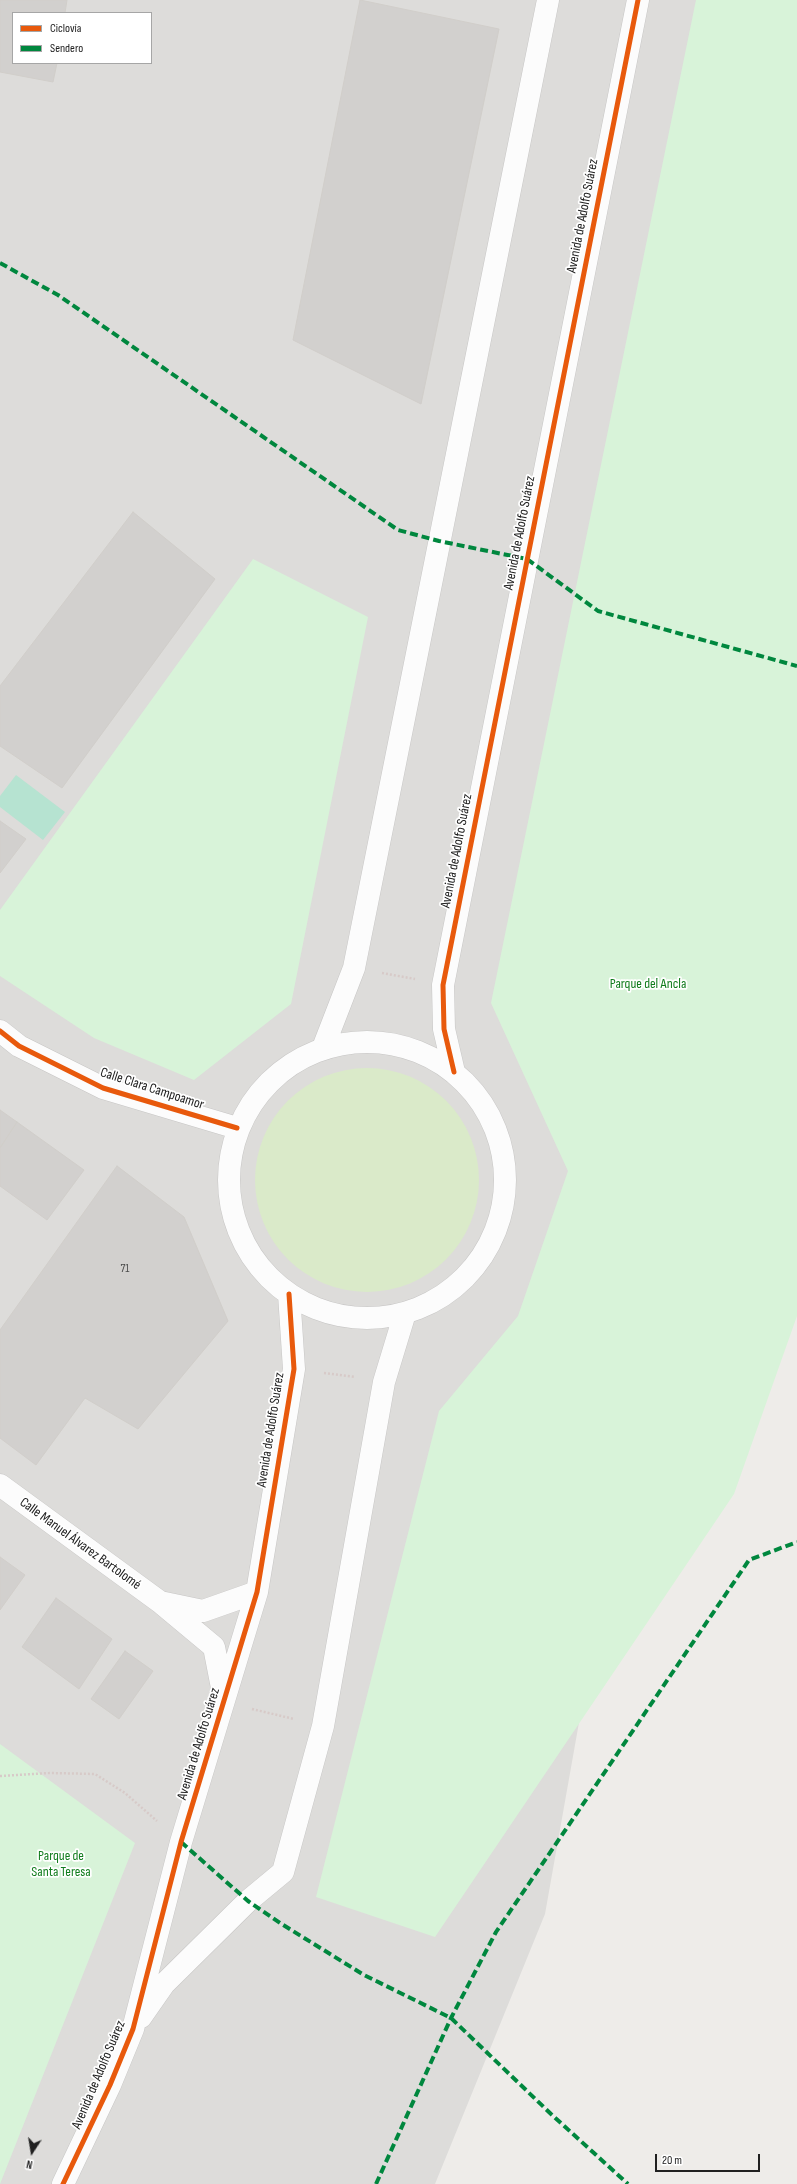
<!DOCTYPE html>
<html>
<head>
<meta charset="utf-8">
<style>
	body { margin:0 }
	#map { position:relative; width:797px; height:2184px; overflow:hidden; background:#eeece9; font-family:"Sofia Sans Condensed",sans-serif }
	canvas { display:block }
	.legend { position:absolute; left:12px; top:12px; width:140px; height:52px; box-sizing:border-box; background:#fff; border:1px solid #a6a6a6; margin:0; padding:5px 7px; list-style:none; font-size:12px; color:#202020 }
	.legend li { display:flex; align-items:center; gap:8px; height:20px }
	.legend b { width:20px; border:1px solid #a6a6a6 }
	.north { position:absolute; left:12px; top:2132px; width:40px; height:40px; -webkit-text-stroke:3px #fff; paint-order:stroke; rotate:192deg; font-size:11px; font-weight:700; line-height:16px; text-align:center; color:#202020 }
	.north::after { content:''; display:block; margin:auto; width:14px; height:18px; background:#202020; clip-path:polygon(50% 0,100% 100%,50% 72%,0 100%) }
	.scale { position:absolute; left:655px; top:2154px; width:105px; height:18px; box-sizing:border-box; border:2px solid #202020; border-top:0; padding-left:5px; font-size:12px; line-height:14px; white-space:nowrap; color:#202020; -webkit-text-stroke:3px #fff; paint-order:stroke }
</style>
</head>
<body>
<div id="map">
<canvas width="797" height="2184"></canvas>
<ul class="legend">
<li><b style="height:5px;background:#e8590c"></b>Ciclovía</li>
<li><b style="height:5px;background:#00873e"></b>Sendero</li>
</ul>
<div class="north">N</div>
<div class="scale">20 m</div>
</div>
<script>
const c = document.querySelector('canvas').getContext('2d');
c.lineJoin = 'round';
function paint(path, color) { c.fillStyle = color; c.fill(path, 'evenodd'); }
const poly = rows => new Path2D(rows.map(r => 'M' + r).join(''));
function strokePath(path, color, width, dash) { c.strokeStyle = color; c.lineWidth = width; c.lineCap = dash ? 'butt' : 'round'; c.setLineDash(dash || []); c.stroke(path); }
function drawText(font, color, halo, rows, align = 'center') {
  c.font = font + ' "Sofia Sans Condensed",sans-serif'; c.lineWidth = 3.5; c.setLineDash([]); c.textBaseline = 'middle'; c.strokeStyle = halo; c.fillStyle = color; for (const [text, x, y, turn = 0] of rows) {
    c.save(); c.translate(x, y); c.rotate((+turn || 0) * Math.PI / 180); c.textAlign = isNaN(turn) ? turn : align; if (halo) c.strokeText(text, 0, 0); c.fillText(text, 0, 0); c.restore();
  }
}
paint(poly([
	[0,0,797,0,797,494,545,1914,435,2184,0,2184],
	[13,13,151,13,151,63,13,63]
]), '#dddcda');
paint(poly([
	'255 1180a112 112 0 1 1 224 0a112 112 0 1 1-224 0Z'
]), '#daeac9');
paint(poly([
	[696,0,797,0,797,1316,734,1494,435,1937,316,1897,439,1411,518,1316,568,1171,491,1003],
	[253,559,368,617,291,1004,194,1080,94,1038,0,976,0,910],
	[0,1744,135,1843,0,2184]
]), '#d8f3d9');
paint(poly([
	[16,775,65,812,43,840,0,807,0,796]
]), '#b6e3d1');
const building = poly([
	[0,0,67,0,65,13,13,13,13,63,57,63,53,82,0,72,0,0],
	[360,0,499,29,421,404,293,340,360,0],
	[133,512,215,579,62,788,0,746,0,686,133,512],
	[0,821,26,839,0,873,0,821],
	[0,1110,17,1122,0,1148,0,1110],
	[17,1122,84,1170,47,1220,0,1186,0,1148,17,1122],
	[117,1166,184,1217,228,1321,138,1429,85,1398,36,1465,0,1438,0,1330,117,1166],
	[0,1557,25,1575,0,1610,0,1557],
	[56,1598,112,1639,79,1689,22,1647,56,1598],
	[125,1651,153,1671,119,1719,91,1699,125,1651]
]);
paint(building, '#d2d0ce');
strokePath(building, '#d1ceca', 1);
const minor = poly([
	[0,1031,19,1046,103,1088,237,1128],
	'229 1180a138 138 0 1 1 276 0a138 138 0 1 1-276 0Z',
	[323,1048,354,968,548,0],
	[454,1072,444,1029,443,985,638,0],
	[0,1485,160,1602],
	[224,1698,214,1647,160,1602,203,1611,257,1592],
	[141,2017,164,1984,248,1901,283,1872,323,1726,384,1382,405,1313],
	[63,2184,110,2085,133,2029,181,1842,257,1592,294,1369,289,1294]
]);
strokePath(minor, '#c7c6c5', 23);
strokePath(poly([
	[382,973,415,979],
	[324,1373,355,1377],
	[252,1709,294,1719],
	[0,1776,50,1773,95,1774,125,1793,157,1821]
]), '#d7cac8', 2.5, [2, 2]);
strokePath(minor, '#fcfcfc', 22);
strokePath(poly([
	[0,263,58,295,398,530,439,541,527,559,598,611,797,666],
	[181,1842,248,1901,280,1923,364,1975,451,2018,551,2114,628,2184],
	[376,2184,451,2018,496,1932,749,1560,797,1542]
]), '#00873e', 4, [8, 4]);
strokePath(poly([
	[0,1031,19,1046,103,1088,237,1128],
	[454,1072,444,1029,443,985,638,0],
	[63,2184,110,2085,133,2029,181,1842,257,1592,294,1369,289,1294]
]), '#e8590c', 5);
drawText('12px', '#4c4c4c', null, [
	["71",125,1269]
]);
drawText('14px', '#202020', '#fff', [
	["Avenida de Adolfo Suárez",583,216,-79],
	["Avenida de Adolfo Suárez",520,533,-79],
	["Avenida de Adolfo Suárez",457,851,-79],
	["Calle Clara Campoamor",152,1089,18],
	["Avenida de Adolfo Suárez",271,1430,-81],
	["Calle Manuel Álvarez Bartolomé",80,1544,36],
	["Avenida de Adolfo Suárez",199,1744,-73],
	["Avenida de Adolfo Suárez",99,2075,-67]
]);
drawText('14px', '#107c1c', '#fff', [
	["Parque del Ancla",648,984],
	["Parque de",61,1856],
	["Santa Teresa",61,1872]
]);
</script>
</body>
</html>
